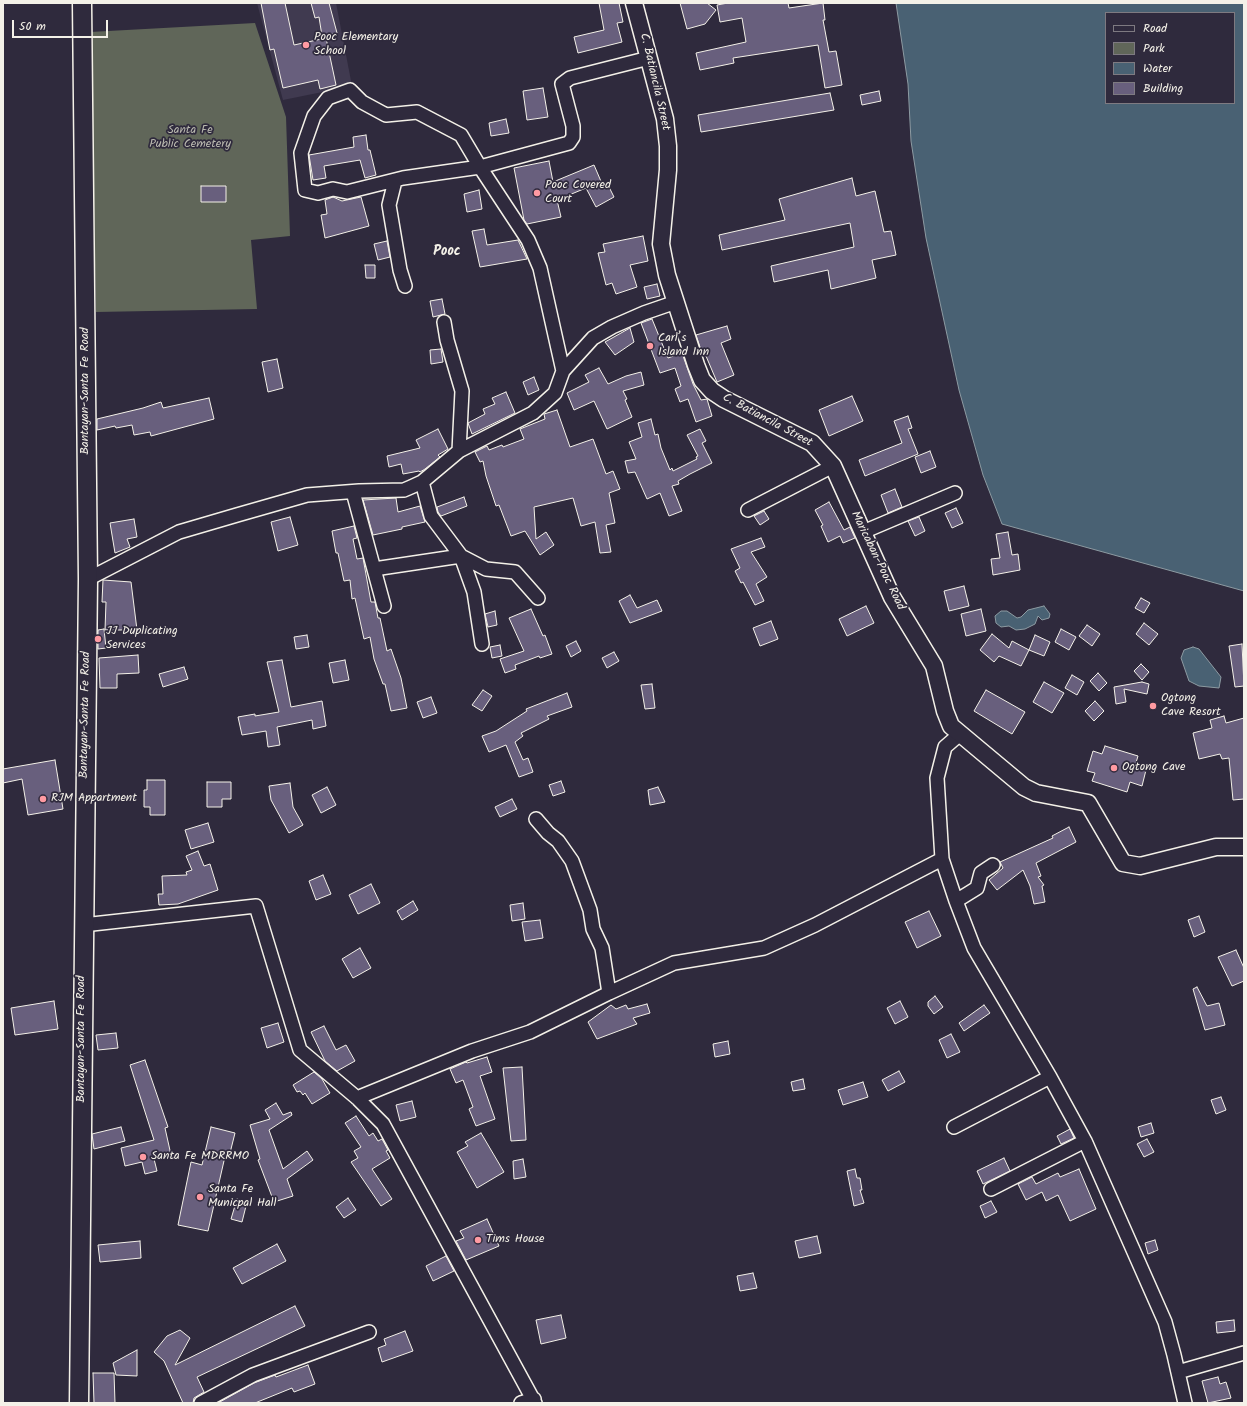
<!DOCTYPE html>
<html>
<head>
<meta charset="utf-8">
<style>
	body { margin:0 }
	#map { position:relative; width:1247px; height:1406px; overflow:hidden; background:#2f2a3d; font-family:Kalam,sans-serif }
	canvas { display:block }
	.frame { position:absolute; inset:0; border:4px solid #f4f1e8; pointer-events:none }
	.legend { position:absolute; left:1105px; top:12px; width:130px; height:92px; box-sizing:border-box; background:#2f2a3d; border:1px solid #7e7a81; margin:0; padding:5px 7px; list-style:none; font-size:12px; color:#f4f1e8 }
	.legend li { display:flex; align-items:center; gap:8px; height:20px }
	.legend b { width:20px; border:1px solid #7e7a81 }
	.scale { position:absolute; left:12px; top:20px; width:96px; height:18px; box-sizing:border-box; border:2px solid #f4f1e8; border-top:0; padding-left:5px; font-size:12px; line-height:14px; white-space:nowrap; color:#f4f1e8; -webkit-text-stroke:3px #2f2a3d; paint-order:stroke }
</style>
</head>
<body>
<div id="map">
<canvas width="1247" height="1406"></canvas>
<div class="frame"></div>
<ul class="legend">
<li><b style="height:5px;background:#2f2a3d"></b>Road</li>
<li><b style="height:11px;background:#606659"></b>Park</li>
<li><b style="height:11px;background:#496173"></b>Water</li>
<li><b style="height:11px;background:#685f7d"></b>Building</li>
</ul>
<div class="scale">50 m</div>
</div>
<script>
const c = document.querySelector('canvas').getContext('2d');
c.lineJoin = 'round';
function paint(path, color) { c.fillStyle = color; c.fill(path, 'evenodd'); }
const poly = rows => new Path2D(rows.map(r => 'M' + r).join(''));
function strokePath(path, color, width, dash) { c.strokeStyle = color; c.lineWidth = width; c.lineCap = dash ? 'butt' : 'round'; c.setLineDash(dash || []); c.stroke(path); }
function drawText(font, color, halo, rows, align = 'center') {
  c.font = font + ' Kalam,sans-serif'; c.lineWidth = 3.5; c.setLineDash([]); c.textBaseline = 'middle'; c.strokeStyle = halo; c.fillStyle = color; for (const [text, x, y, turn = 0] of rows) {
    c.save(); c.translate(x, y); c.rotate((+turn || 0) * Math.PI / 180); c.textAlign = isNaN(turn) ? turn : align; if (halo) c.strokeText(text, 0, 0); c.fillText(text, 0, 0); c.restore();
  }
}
paint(poly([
	[257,3,336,3,352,86,283,100]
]), '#403a50');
paint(poly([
	[255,23,286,117,290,236,251,240,257,309,96,312,90,32]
]), '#606659');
const water = poly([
	[896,3,1244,3,1244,591,1002,524,983,475,959,390,926,238,911,141,908,84,896,3],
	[1106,13,1234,13,1234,103,1106,103,1106,13],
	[1044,606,1050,614,1049,618,1042,620,1038,616,1035,624,1025,629,1016,630,1009,626,1001,627,996,623,995,616,1001,611,1007,611,1017,618,1021,617,1028,610,1044,606],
	[1193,647,1199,649,1221,677,1219,688,1199,686,1189,681,1181,658,1184,650,1193,647]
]);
paint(water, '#496173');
strokePath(water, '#8d9ba2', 1);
const building = poly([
	[261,3,285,3,294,45,326,38,336,85,320,89,318,80,283,88,274,49,270,50,261,3],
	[311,3,329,3,337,33,322,36,319,17,315,18,311,3],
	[599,3,619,3,623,22,617,23,622,42,578,53,574,37,604,30,599,3],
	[680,3,707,3,716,10,705,24,687,29,680,3],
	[728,3,788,3,789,8,823,3,825,20,823,20,829,52,836,51,842,85,825,88,818,45,733,58,734,63,700,70,696,53,746,42,742,18,720,22,717,5,728,3],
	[543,88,548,117,527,120,523,91,543,88],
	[879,91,881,101,862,105,860,95,879,91],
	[830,93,834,110,701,132,698,115,830,93],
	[506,119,509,133,491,136,489,123,506,119],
	[366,135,368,150,370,150,376,175,365,178,360,160,324,166,326,178,313,180,309,155,354,147,353,137,366,135],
	[549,161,553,182,594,165,603,186,607,183,614,197,596,207,586,188,557,200,561,217,527,224,524,220,514,168,549,161],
	[852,178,856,196,875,191,884,232,891,231,896,255,872,260,876,278,831,289,828,270,774,282,771,266,854,247,850,223,722,250,719,235,785,220,779,199,852,178],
	[201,186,226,186,226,202,201,202,201,186],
	[479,190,482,209,467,212,464,194,479,190],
	[333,197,342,201,361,197,369,226,325,238,321,215,327,214,325,200,333,197],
	[484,229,487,245,518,240,527,259,480,267,472,231,484,229],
	[643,236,648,261,630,265,637,287,616,294,612,283,606,285,598,253,605,252,603,244,643,236],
	[387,241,390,257,378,260,374,244,387,241],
	[365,265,375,265,375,278,366,278,365,265],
	[657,284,660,296,647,299,644,287,657,284],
	[442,299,445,314,433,317,430,301,442,299],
	[652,319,668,358,682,353,693,384,701,400,707,399,712,416,696,422,688,399,680,402,675,389,681,386,675,368,660,373,641,323,652,319],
	[727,326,731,339,721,343,734,375,717,382,703,349,701,350,696,335,727,326],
	[630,328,634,342,615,355,605,342,630,328],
	[441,349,443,362,431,364,430,350,441,349],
	[277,359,283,388,268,392,262,362,277,359],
	[599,368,608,384,626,376,641,372,644,385,623,391,627,399,625,400,632,417,607,429,594,401,574,410,567,393,589,382,585,375,599,368],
	[534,377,539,390,528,395,523,382,534,377],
	[506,392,515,413,472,434,468,423,485,414,483,409,495,404,492,398,506,392],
	[852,396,863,421,829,436,819,410,852,396],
	[209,398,214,419,151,436,150,432,134,435,132,425,116,428,115,426,97,430,97,419,143,408,161,402,163,408,209,398],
	[557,410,570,447,593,439,606,474,613,471,620,489,609,493,615,523,606,525,611,552,600,553,595,522,581,526,573,498,534,507,536,539,546,532,554,545,540,555,525,531,511,536,499,505,496,506,486,476,483,461,480,462,475,452,487,446,489,450,502,445,503,447,524,439,520,429,545,419,544,414,557,410],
	[908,416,912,428,908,429,918,454,865,476,859,460,902,443,894,421,908,416],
	[651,419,655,435,658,434,661,448,670,470,672,468,673,471,697,459,696,457,698,456,687,435,700,429,706,441,702,443,712,463,690,474,678,481,679,484,672,486,682,511,669,516,660,493,647,499,635,472,628,473,625,461,636,459,629,442,642,437,638,423,651,419],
	[438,429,448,449,438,455,440,457,425,469,420,472,419,471,403,474,401,464,389,467,387,456,420,448,416,440,438,429],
	[930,451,936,467,921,473,915,457,930,451],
	[895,489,902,507,888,513,881,495,895,489],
	[464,497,467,506,441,516,438,512,437,507,464,497],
	[396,498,398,512,420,506,425,522,402,527,402,529,373,535,363,500,396,498],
	[829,502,844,530,850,527,855,538,843,543,840,536,828,542,821,526,823,525,815,510,829,502],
	[956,508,963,523,952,528,945,513,956,508],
	[764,511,769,519,760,525,754,516,764,511],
	[290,517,298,545,278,551,271,522,290,517],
	[919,517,925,531,915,536,908,521,919,517],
	[134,519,137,537,127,539,130,547,115,553,110,523,134,519],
	[354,526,357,538,353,539,357,559,363,558,371,602,375,602,378,618,380,618,387,651,391,649,401,678,407,708,391,711,385,684,383,684,374,659,370,637,364,639,355,598,352,599,350,580,344,581,338,553,336,553,332,531,354,526],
	[1008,532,1012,555,1018,554,1020,570,993,575,991,559,1000,558,996,534,1008,532],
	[761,538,765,547,751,552,767,577,756,584,764,601,755,605,743,582,741,583,735,571,740,568,731,549,761,538],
	[103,580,131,582,137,630,105,630,106,602,102,602,103,580],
	[964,586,969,606,949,611,944,591,964,586],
	[630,595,637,608,657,600,662,611,630,623,619,601,630,595],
	[1141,598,1150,603,1144,613,1135,608,1141,598],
	[866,606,874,623,847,636,839,619,866,606],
	[531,609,543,636,545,635,552,654,540,658,539,656,515,665,516,669,505,673,500,659,524,651,509,618,531,609],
	[981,609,986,631,966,636,961,614,981,609],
	[495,611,497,625,488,627,485,614,495,611],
	[771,621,778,639,760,646,753,628,771,621],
	[1144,623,1158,634,1149,645,1136,634,1144,623],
	[1087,625,1100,634,1092,646,1079,636,1087,625],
	[104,629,106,648,98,649,98,630,104,629],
	[1061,629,1076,637,1069,650,1055,642,1061,629],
	[992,634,1009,648,1012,641,1029,650,1021,666,999,656,994,662,980,650,992,634],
	[307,635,309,647,296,649,294,637,307,635],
	[1035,635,1050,642,1044,656,1029,650,1035,635],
	[576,641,581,651,571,657,566,646,576,641],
	[1242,644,1244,686,1235,687,1229,646,1242,644],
	[500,645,502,656,492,658,490,647,500,645],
	[614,652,619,661,607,668,602,658,614,652],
	[138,655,139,673,117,674,117,688,100,688,99,658,138,655],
	[282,660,291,707,322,701,326,726,313,729,312,720,277,727,280,745,268,747,266,731,242,735,238,717,255,714,255,716,279,712,267,662,282,660],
	[345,660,349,680,333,683,329,663,345,660],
	[1141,664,1149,672,1142,680,1134,671,1141,664],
	[184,667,188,679,163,687,159,674,184,667],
	[1098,673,1107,683,1099,691,1090,681,1098,673],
	[1072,675,1084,682,1077,695,1065,688,1072,675],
	[1044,682,1064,693,1052,713,1033,702,1044,682],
	[1142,682,1149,684,1147,694,1124,689,1126,702,1116,704,1114,687,1142,682],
	[652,684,655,708,645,709,641,685,652,684],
	[483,690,492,696,482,711,472,705,483,690],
	[986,690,1025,712,1012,734,974,711,986,690],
	[567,693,572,707,547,716,549,719,521,733,523,736,515,742,523,760,528,758,533,772,519,777,506,745,489,752,482,736,496,731,527,711,526,709,567,693],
	[431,697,437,713,423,718,417,702,431,697],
	[1095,701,1104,711,1094,721,1085,711,1095,701],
	[1224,716,1226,723,1244,718,1244,799,1233,800,1229,758,1222,759,1220,754,1199,759,1193,733,1212,728,1210,720,1224,716],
	[1105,746,1138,756,1135,766,1146,770,1142,786,1130,782,1127,792,1092,781,1095,773,1087,771,1093,751,1102,754,1105,746],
	[55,760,63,809,28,815,22,779,3,783,3,769,55,760],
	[147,780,165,780,165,815,150,815,150,807,144,807,144,790,147,790,147,780],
	[561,781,565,792,553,796,549,785,561,781],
	[207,782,231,782,231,799,222,799,222,807,207,807,207,782],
	[290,783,293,807,303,825,289,833,271,800,269,786,290,783],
	[327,787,336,805,321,813,312,795,327,787],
	[658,787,665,802,650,805,648,790,658,787],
	[512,799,517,809,500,817,495,807,512,799],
	[208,823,214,842,191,849,185,830,208,823],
	[1069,827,1076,842,1036,863,1041,876,1038,877,1044,885,1042,886,1045,902,1034,904,1030,886,1023,870,997,890,989,880,1003,868,1000,862,1053,838,1052,836,1069,827],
	[198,851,204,866,210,864,218,890,178,904,159,905,158,894,163,894,162,876,187,875,186,872,192,870,186,856,198,851],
	[323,875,331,894,316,900,309,881,323,875],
	[371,884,380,903,358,914,349,895,371,884],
	[413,901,418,910,402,920,397,911,413,901],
	[523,903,525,919,512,921,510,905,523,903],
	[929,911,941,936,917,948,905,922,929,911],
	[1199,916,1205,932,1194,937,1188,920,1199,916],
	[540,920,543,938,525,941,522,922,540,920],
	[360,948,371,968,353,978,342,959,360,948],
	[1236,950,1244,968,1244,981,1232,986,1218,957,1236,950],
	[1197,987,1207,1006,1219,1003,1225,1025,1205,1030,1193,989,1197,987],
	[935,996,943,1007,934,1014,928,1006,928,1002,935,996],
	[54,1001,58,1029,15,1035,11,1008,54,1001],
	[900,1001,908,1017,895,1024,887,1008,900,1001],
	[647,1004,650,1013,633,1018,637,1024,597,1039,588,1022,611,1005,616,1009,626,1005,628,1009,647,1004],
	[984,1005,990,1013,964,1031,959,1023,984,1005],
	[278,1023,284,1042,267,1048,261,1028,278,1023],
	[324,1026,336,1050,346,1045,355,1061,337,1071,325,1061,311,1032,324,1026],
	[116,1033,118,1048,98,1050,96,1035,116,1033],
	[951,1034,960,1052,947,1058,939,1040,951,1034],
	[728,1041,730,1054,715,1057,713,1044,728,1041],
	[487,1057,492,1072,480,1076,495,1119,476,1126,469,1109,473,1107,463,1080,456,1083,450,1069,466,1062,467,1063,487,1057],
	[145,1060,168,1127,165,1128,171,1155,154,1159,157,1171,145,1174,142,1162,125,1166,121,1148,154,1140,130,1065,145,1060],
	[522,1067,526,1140,511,1141,503,1068,522,1067],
	[899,1071,905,1082,888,1091,882,1080,899,1071],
	[314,1072,322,1079,330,1093,312,1104,305,1093,303,1095,300,1091,297,1092,293,1085,314,1072],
	[803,1079,805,1089,793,1091,791,1082,803,1079],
	[863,1082,868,1097,843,1105,838,1090,863,1082],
	[1221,1097,1226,1110,1216,1114,1211,1100,1221,1097],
	[412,1101,416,1117,400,1121,396,1105,412,1101],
	[276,1103,283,1115,291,1112,292,1115,269,1130,283,1169,307,1151,313,1160,287,1179,293,1196,274,1202,258,1160,260,1159,250,1125,270,1119,265,1110,276,1103],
	[356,1116,369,1136,373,1133,378,1141,382,1139,388,1150,386,1151,390,1158,372,1169,392,1199,381,1206,351,1162,358,1158,354,1151,361,1147,345,1123,356,1116],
	[1151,1123,1154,1133,1141,1137,1138,1127,1151,1123],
	[121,1127,125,1141,94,1149,92,1134,121,1127],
	[211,1127,235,1133,230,1153,226,1152,208,1231,178,1225,191,1162,202,1165,211,1127],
	[1070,1129,1074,1138,1061,1144,1057,1136,1070,1129],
	[481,1133,504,1172,477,1188,457,1152,468,1146,465,1142,481,1133],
	[1147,1139,1154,1152,1144,1157,1137,1144,1147,1139],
	[1004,1158,1010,1171,983,1184,977,1171,1004,1158],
	[523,1159,526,1177,514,1179,513,1161,523,1159],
	[855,1169,857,1178,860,1178,862,1190,860,1190,864,1203,854,1206,847,1171,855,1169],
	[1079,1169,1096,1209,1070,1221,1058,1195,1046,1201,1042,1192,1026,1200,1018,1184,1032,1177,1036,1184,1058,1173,1060,1177,1079,1169],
	[348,1198,356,1210,344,1218,336,1207,348,1198],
	[237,1199,247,1202,242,1222,231,1219,237,1199],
	[991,1201,997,1212,985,1218,980,1206,991,1201],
	[487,1219,499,1246,466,1260,456,1241,464,1238,460,1231,487,1219],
	[817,1236,821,1253,799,1258,795,1241,817,1236],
	[1155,1240,1158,1250,1148,1254,1145,1243,1155,1240],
	[140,1241,141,1258,100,1262,98,1245,140,1241],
	[277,1244,286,1261,242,1284,233,1268,277,1244],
	[446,1256,454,1271,433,1281,426,1266,446,1256],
	[753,1273,757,1288,740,1291,737,1276,753,1273],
	[295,1306,305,1326,197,1377,204,1392,194,1398,193,1403,183,1403,164,1361,154,1352,167,1336,180,1330,190,1338,175,1365,295,1306],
	[561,1315,566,1338,541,1344,536,1320,561,1315],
	[1234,1320,1235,1331,1217,1333,1216,1322,1234,1320],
	[405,1331,413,1351,382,1362,378,1348,386,1345,384,1339,405,1331],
	[137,1350,137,1376,116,1375,113,1363,137,1350],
	[308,1365,315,1384,294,1392,292,1388,255,1403,218,1403,254,1383,275,1375,276,1377,308,1365],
	[93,1373,114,1373,115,1403,94,1403,93,1373],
	[1218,1377,1220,1384,1226,1382,1231,1398,1208,1403,1202,1381,1218,1377]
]);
paint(building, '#685f7d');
strokePath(building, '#f4f1e8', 1);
const minor = poly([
	[395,181,389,205,400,270,405,286],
	[444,322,447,340,462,391,459,451],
	[563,371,540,268,528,240,480,167,461,135,417,112,386,115,362,102,350,90,328,98,314,116,301,153,305,190,318,193,333,189,347,192,403,178,480,167,569,143,573,137,573,126,562,84,570,78,649,58],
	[422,482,431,516,461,556,486,569,515,572,538,598],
	[353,492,384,606],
	[748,510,833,466],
	[863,532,955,493],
	[374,569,461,556,474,592,482,644],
	[88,579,179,532,237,515,307,495,359,491,404,490,411,487,422,482,459,451,533,413,555,393,563,371,593,338,612,327,644,313,676,302],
	[960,734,945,747,937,778,942,859,956,901,974,948,1050,1077,1085,1141,1165,1322,1174,1355,1185,1403],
	[536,819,548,833,558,841,572,861,590,910,593,929,602,948,609,993],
	[956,901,977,888,981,873,993,865],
	[83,925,256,906,300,1050,357,1098,383,1124,535,1403],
	[357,1098,472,1051,530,1032,609,993,674,963,764,948,815,925,942,859],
	[954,1127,1050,1077],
	[991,1189,1085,1141],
	[1178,1372,1244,1353],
	[201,1403,253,1375,369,1332],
	[521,1403,534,1399]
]);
const tertiary = poly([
	[634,3,665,119,668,146,668,170,661,244,667,275,696,365,702,380,712,391,724,399,812,443,833,466,892,597,934,666,945,711,951,726,1024,787,1036,793,1088,803,1123,863,1140,866,1216,847,1244,847]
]);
const secondary = poly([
	[79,1403,88,579,82,3]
]);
strokePath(minor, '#f4f1e8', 16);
strokePath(tertiary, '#f4f1e8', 19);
strokePath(secondary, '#f4f1e8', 21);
strokePath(minor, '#2f2a3d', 13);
strokePath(tertiary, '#2f2a3d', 16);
strokePath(secondary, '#2f2a3d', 18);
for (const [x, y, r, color] of [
	[306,45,4,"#ff9aa2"],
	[537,193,4,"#ff9aa2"],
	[650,346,4,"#ff9aa2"],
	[98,639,4,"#ff9aa2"],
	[1153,706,4,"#ff9aa2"],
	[1114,768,4,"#ff9aa2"],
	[43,799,4,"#ff9aa2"],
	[143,1157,4,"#ff9aa2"],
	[200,1197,4,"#ff9aa2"],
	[478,1240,4,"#ff9aa2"]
]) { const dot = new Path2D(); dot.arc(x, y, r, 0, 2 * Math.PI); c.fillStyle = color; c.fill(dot); strokePath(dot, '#2f2a3d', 1.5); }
drawText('12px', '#f4f1e8', '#2f2a3d', [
	["Pooc Elementary",314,38],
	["School",314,52],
	["Pooc Covered",545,186],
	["Court",545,200],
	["Carl’s",658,339],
	["Island Inn",658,353],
	["JJ Duplicating",106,632],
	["Services",106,646],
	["Ogtong",1161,699],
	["Cave Resort",1161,713],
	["Ogtong Cave",1122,768],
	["RJM Appartment",51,799],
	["Santa Fe MDRRMO",151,1157],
	["Santa Fe",208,1190],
	["Municpal Hall",208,1204],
	["Tims House",486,1240]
], 'left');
drawText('12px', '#f4f1e8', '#2f2a3d', [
	["C. Batiancila Street",654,82,77],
	["Bantayan-Santa Fe Road",86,391,-90],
	["C. Batiancila Street",767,421,28],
	["Maricaban-Pooc Road",877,561,64],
	["Bantayan-Santa Fe Road",86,715,-89],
	["Bantayan-Santa Fe Road",82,1039,-90]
]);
drawText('12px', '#b9b9af', '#2f2a3d', [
	["Santa Fe",190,131],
	["Public Cemetery",190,145]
]);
drawText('bold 14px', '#f4f1e8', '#2f2a3d', [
	["Pooc",447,253]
]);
</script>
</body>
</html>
